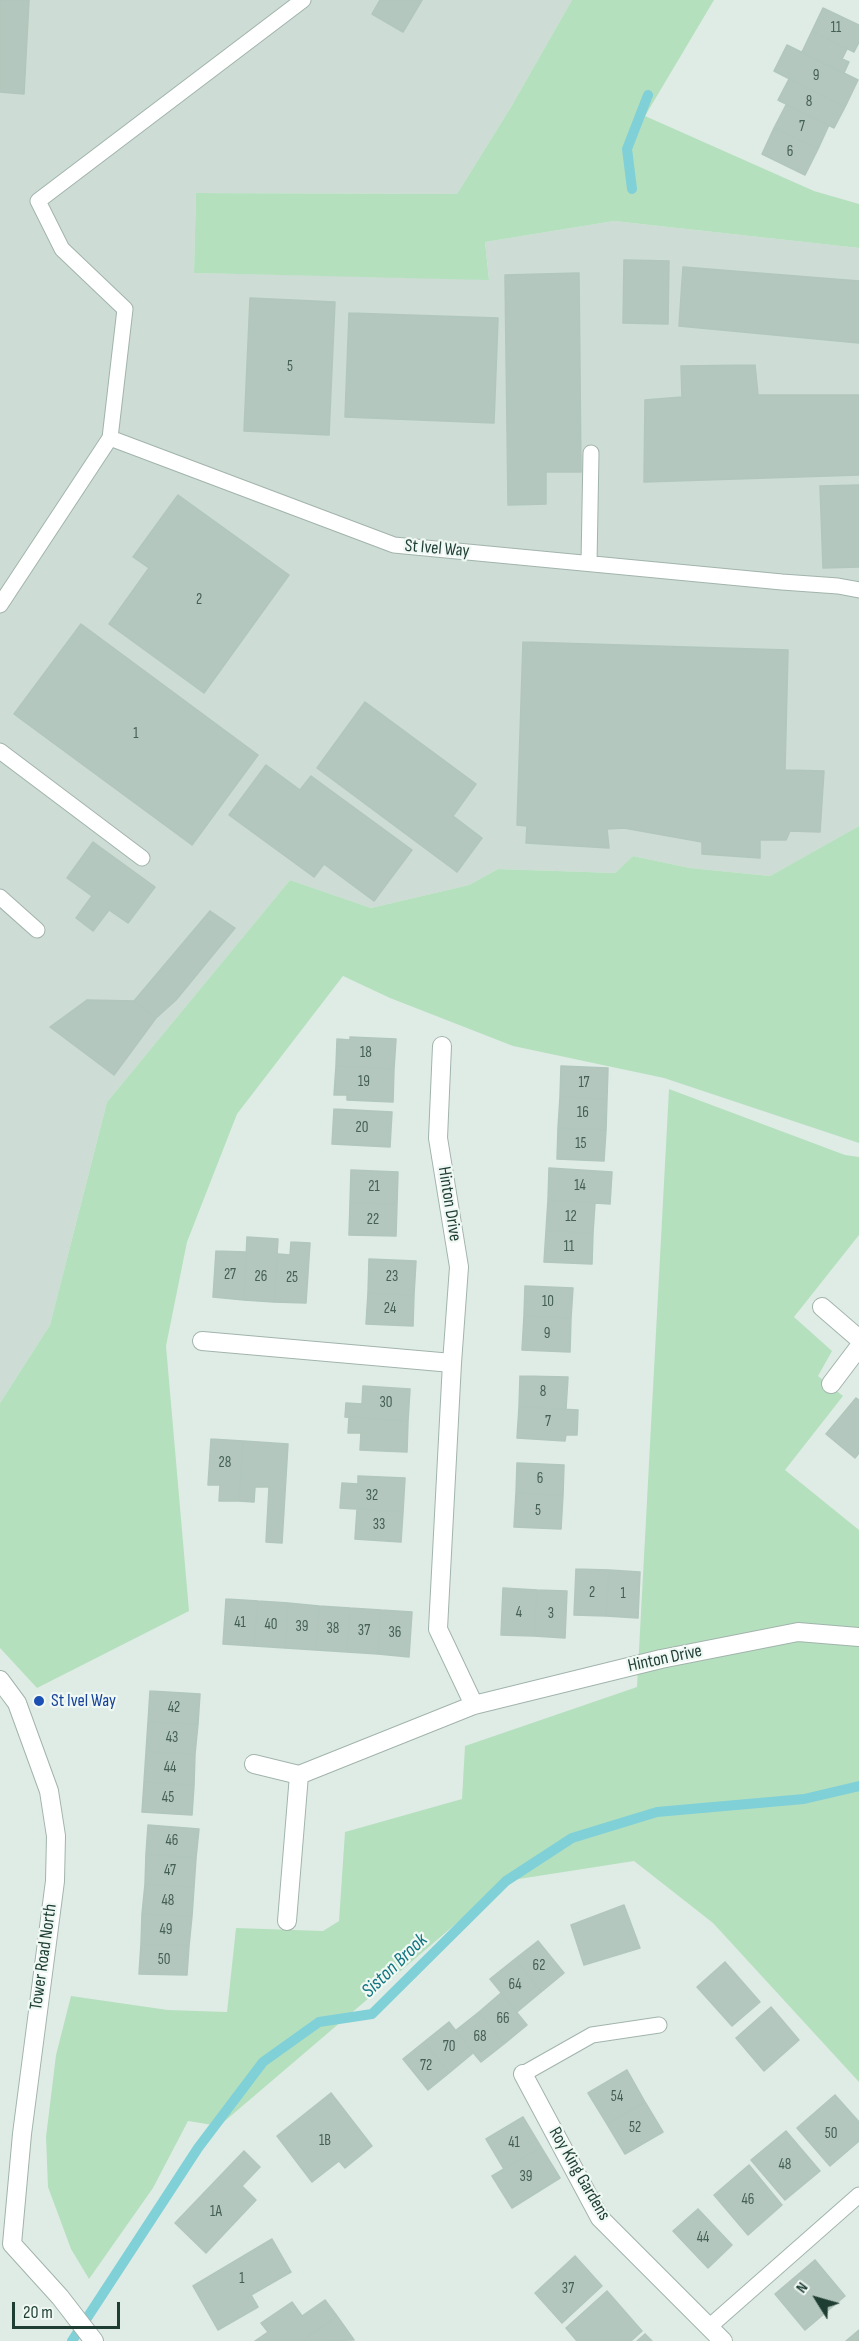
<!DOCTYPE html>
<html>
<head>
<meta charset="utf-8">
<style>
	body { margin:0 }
	#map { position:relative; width:859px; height:2341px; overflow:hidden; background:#dfece5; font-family:"Sofia Sans Condensed",sans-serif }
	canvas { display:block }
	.north { position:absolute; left:787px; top:2269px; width:60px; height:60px; -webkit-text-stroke:4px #f0f8f4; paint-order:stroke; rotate:307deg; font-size:16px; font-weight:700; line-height:24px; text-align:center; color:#1e3e33 }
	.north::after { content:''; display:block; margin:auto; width:21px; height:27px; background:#1e3e33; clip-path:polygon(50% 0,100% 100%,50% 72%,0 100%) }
	.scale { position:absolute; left:12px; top:2302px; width:108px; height:27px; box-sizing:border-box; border:3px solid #1e3e33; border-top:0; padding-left:8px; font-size:18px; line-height:21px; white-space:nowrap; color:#1e3e33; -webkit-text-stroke:4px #f0f8f4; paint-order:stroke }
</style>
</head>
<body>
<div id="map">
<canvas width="859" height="2341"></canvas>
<div class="north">N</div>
<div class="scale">20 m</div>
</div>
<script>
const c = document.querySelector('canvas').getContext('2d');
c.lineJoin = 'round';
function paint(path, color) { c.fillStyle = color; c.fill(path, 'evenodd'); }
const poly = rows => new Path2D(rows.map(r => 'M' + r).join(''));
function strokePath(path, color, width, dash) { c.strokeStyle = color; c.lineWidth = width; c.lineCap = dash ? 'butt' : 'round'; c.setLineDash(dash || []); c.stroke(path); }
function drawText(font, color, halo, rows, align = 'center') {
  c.font = font + ' "Sofia Sans Condensed",sans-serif'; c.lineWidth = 4.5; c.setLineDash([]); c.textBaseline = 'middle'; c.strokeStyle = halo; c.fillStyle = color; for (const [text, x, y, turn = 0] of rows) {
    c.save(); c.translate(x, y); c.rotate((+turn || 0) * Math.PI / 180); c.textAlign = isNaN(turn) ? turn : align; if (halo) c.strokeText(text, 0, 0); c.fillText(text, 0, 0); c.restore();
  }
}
paint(poly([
	[0,0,572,0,511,107,457,194,196,193,194,273,489,279,485,242,614,221,859,248,859,826,770,876,690,868,633,856,615,873,498,869,469,885,371,908,290,880,107,1102,50,1325,0,1403]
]), '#cddcd4');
paint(poly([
	[572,0,714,0,645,116,814,191,859,204,859,248,614,221,485,242,489,280,194,273,196,193,457,194,511,107],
	[859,826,859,1143,664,1078,513,1046,390,998,343,976,237,1114,187,1242,166,1346,189,1611,37,1688,0,1648,0,1403,50,1325,107,1102,290,880,371,908,469,885,498,869,615,873,633,856,690,868,770,876],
	[669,1089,845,1155,859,1157,859,1235,794,1317,832,1351,818,1376,843,1396,785,1470,859,1530,859,2082,713,1923,634,1861,506,1881,219,2126,188,2121,153,2188,89,2279,71,2249,48,2187,46,2137,56,2055,71,1996,168,2010,227,2012,236,1928,323,1931,339,1921,345,1832,462,1799,465,1746,637,1687]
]), '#b5e0be');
strokePath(poly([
	[632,189,627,149,648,95],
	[72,2341,198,2148,263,2062,319,2022,372,2014,506,1881,572,1838,657,1812,804,1799,859,1786]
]), '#80d0d8', 10);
const building = poly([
	[0,0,29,0,24,94,0,92,0,0],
	[380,0,422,0,403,32,372,14,380,0],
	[823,8,859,25,859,42,854,52,812,31,823,8],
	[812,31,847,49,842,59,849,62,844,73,802,52,812,31],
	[787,45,858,80,845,107,774,71,787,45],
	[789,79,845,107,834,128,778,100,789,79],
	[786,105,829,125,818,149,774,128,786,105],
	[774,128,818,149,805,175,762,154,774,128],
	[624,260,669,261,668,324,623,323,624,260],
	[683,267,859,281,859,343,679,326,683,267],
	[579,273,581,472,546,472,546,504,508,505,505,275,579,273],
	[250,298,335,302,329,435,244,431,250,298],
	[349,313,498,318,494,423,345,417,349,313],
	[755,365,758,395,859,395,859,475,644,482,645,400,682,397,681,366,755,365],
	[859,485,859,567,823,568,820,486,859,485],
	[178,495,289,575,204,693,109,624,149,568,133,557,178,495],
	[81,624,258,755,192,845,14,714,81,624],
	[523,642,788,650,785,770,824,771,820,832,790,831,786,840,760,840,760,858,702,854,702,842,624,828,607,829,609,848,526,843,527,826,517,825,523,642],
	[365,702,476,784,453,816,482,838,457,872,317,768,365,702],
	[266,765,300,790,311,776,412,850,374,901,324,864,314,877,229,815,266,765],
	[93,842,155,887,128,923,109,910,93,931,76,918,92,896,67,878,93,842],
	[210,911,235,928,176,1000,156,1018,134,1001,210,911],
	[87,1000,134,1001,156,1018,114,1075,50,1027,87,1000],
	[350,1037,396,1039,394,1069,336,1066,337,1039,350,1040,350,1037],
	[336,1066,394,1069,393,1102,347,1100,347,1095,334,1095,336,1066],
	[561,1066,608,1068,607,1099,560,1097,561,1066],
	[560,1097,607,1099,606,1130,558,1128,560,1097],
	[334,1109,392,1112,390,1147,332,1144,334,1109],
	[558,1128,606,1130,604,1161,557,1159,558,1128],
	[549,1168,612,1172,610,1204,548,1200,549,1168],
	[351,1170,398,1172,397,1204,350,1203,351,1170],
	[548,1200,595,1203,593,1233,546,1231,548,1200],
	[350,1203,397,1204,396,1236,349,1235,350,1203],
	[546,1231,593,1233,592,1264,544,1262,546,1231],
	[247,1237,278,1239,274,1302,244,1300,247,1237],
	[291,1242,310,1243,306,1303,274,1302,278,1254,290,1255,291,1242],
	[216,1251,246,1252,244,1300,213,1297,216,1251],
	[369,1259,416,1261,414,1295,368,1293,369,1259],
	[525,1286,573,1288,571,1318,524,1316,525,1286],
	[368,1293,414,1295,413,1326,366,1324,368,1293],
	[524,1316,571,1318,570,1352,522,1350,524,1316],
	[520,1376,568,1377,566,1409,519,1407,520,1376],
	[363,1386,410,1389,408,1421,345,1417,346,1403,362,1404,363,1386],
	[856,1398,859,1400,859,1453,855,1458,826,1434,856,1398],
	[519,1407,578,1410,577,1435,566,1435,565,1441,517,1438,519,1407],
	[349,1417,408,1421,407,1452,360,1450,361,1433,348,1433,349,1417],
	[211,1439,243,1441,239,1501,219,1501,220,1485,208,1485,211,1439],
	[243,1441,288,1444,282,1543,266,1542,269,1487,255,1487,254,1502,239,1501,243,1441],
	[517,1463,564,1465,563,1495,516,1493,517,1463],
	[358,1476,405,1478,403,1512,340,1508,342,1483,358,1484,358,1476],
	[516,1493,563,1495,561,1529,514,1527,516,1493],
	[357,1509,403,1512,401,1542,355,1539,357,1509],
	[576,1569,609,1570,606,1616,574,1615,576,1569],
	[609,1570,640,1572,638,1618,606,1616,609,1570],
	[503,1588,537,1590,534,1636,501,1635,503,1588],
	[537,1590,567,1591,565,1638,534,1636,537,1590],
	[226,1599,258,1601,254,1646,223,1644,226,1599],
	[258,1601,288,1603,285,1648,254,1646,258,1601],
	[288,1603,319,1606,316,1650,285,1648,288,1603],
	[319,1606,350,1608,347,1652,316,1650,319,1606],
	[350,1608,381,1610,378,1654,347,1652,350,1608],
	[381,1610,412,1612,409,1657,378,1654,381,1610],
	[150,1691,200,1694,198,1724,148,1722,150,1691],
	[148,1722,198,1724,195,1754,146,1752,148,1722],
	[146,1752,195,1754,194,1785,144,1782,146,1752],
	[144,1782,194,1785,192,1815,142,1812,144,1782],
	[148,1825,199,1829,196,1858,146,1854,148,1825],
	[146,1854,196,1858,194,1887,145,1884,146,1854],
	[145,1884,194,1887,192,1916,142,1914,145,1884],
	[624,1905,640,1948,584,1965,571,1925,624,1905],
	[142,1914,192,1916,189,1946,141,1944,142,1914],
	[538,1941,564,1973,541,1992,515,1959,538,1941],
	[141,1944,189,1946,187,1975,139,1974,141,1944],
	[515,1959,541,1992,517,2012,490,1979,515,1959],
	[725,1962,760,2002,732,2026,697,1987,725,1962],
	[501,1993,527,2025,504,2044,479,2012,501,1993],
	[771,2007,799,2040,764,2071,736,2038,771,2007],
	[479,2012,504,2044,481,2062,455,2031,479,2012],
	[449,2022,473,2053,449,2073,424,2042,449,2022],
	[424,2042,449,2073,428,2090,403,2059,424,2042],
	[627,2070,645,2102,607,2124,588,2093,627,2070],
	[331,2093,372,2146,345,2168,339,2161,312,2182,277,2136,331,2093],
	[835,2095,859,2122,859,2141,830,2166,797,2128,835,2095],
	[645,2102,663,2132,625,2154,607,2124,645,2102],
	[523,2117,541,2147,504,2169,486,2139,523,2117],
	[786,2131,820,2171,785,2200,751,2160,786,2131],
	[541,2147,560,2178,512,2208,492,2176,541,2147],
	[244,2151,260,2167,242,2186,256,2200,206,2253,175,2223,244,2151],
	[749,2165,782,2205,748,2235,714,2195,749,2165],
	[698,2209,732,2245,708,2268,673,2231,698,2209],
	[272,2239,291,2272,251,2295,258,2307,218,2330,193,2286,272,2239],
	[575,2256,602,2286,562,2323,535,2293,575,2256],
	[815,2260,845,2296,805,2330,775,2294,815,2260],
	[607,2291,642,2331,631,2341,577,2341,566,2328,607,2291],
	[325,2300,337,2316,302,2341,255,2341,268,2332,261,2323,292,2302,302,2316,325,2300],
	[337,2316,354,2340,302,2341,337,2316],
	[859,2330,859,2341,846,2341,859,2330],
	[645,2334,652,2341,637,2341,645,2334]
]);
paint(building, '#b4c7be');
strokePath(building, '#b1c6bc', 1.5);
const service = poly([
	[110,438,394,545,782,582,838,586,859,590],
	[589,563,591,453],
	[0,605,110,438,125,309,62,249,38,201,303,0],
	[0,751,142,858],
	[0,897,37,930],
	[523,2074,592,2035,659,2025],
	[709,2327,859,2195]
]);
const minor = poly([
	[442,1046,438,1138,459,1267,452,1363,438,1629,474,1705],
	[822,1307,859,1339],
	[202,1341,452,1363],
	[831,1384,859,1347],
	[254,1764,299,1775,474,1705,661,1659,798,1632,859,1637],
	[287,1921,299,1775],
	[523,2074,600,2218,723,2341]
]);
const tertiary = poly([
	[0,1680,17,1703,49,1791,56,1836,55,1881,22,2134,12,2244],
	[12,2244,60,2297,94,2341]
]);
strokePath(service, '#a1b4ac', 17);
strokePath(minor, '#a1b4ac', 20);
strokePath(tertiary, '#a1b4ac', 20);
strokePath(service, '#fff', 15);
strokePath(minor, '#fff', 18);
strokePath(tertiary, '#fff', 18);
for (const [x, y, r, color] of [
	[39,1701,6,"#1a4fb4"]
]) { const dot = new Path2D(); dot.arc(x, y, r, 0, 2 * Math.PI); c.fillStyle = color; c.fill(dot); strokePath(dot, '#f0f8f4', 2); }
drawText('15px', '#446056', null, [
	["11",836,28],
	["9",816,76],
	["8",809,102],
	["7",802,127],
	["6",790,152],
	["5",290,367],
	["2",199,600],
	["1",136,734],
	["18",366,1053],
	["19",364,1082],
	["17",584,1083],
	["16",583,1113],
	["20",362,1128],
	["15",581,1144],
	["14",580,1186],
	["21",374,1187],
	["12",571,1217],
	["22",373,1220],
	["11",569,1247],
	["27",230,1275],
	["26",261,1277],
	["23",392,1277],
	["25",292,1278],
	["10",548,1302],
	["24",390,1309],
	["9",547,1334],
	["8",543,1392],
	["30",386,1403],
	["7",548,1422],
	["28",225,1463],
	["6",540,1479],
	["32",372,1496],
	["5",538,1511],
	["33",379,1525],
	["2",592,1593],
	["1",623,1594],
	["4",519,1613],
	["3",551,1614],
	["41",240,1623],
	["40",271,1625],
	["39",302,1627],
	["38",333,1629],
	["37",364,1631],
	["36",395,1633],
	["42",174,1708],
	["43",172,1738],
	["44",170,1768],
	["45",168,1798],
	["46",172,1841],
	["47",170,1871],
	["48",168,1901],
	["49",166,1930],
	["50",164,1960],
	["62",539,1966],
	["64",515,1985],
	["66",503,2019],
	["68",480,2037],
	["70",449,2047],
	["72",426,2066],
	["54",617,2097],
	["52",635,2128],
	["50",831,2134],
	["1B",325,2141],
	["41",514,2143],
	["48",785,2165],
	["39",526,2177],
	["46",748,2200],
	["1A",216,2212],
	["44",703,2238],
	["1",242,2279],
	["37",568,2289]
]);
drawText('18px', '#1e3e33', '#f0f8f4', [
	["St Ivel Way",437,549,5],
	["Hinton Drive",449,1204,81],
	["Hinton Drive",665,1659,-12],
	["Tower Road North",44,1957,-82],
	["Roy King Gardens",579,2174,60]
]);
drawText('18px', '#164399', '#f0f8f4', [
	["St Ivel Way",51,1701]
], 'left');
drawText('italic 20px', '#127581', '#f0f8f4', [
	["Siston Brook",395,1966,-44]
]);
</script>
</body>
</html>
